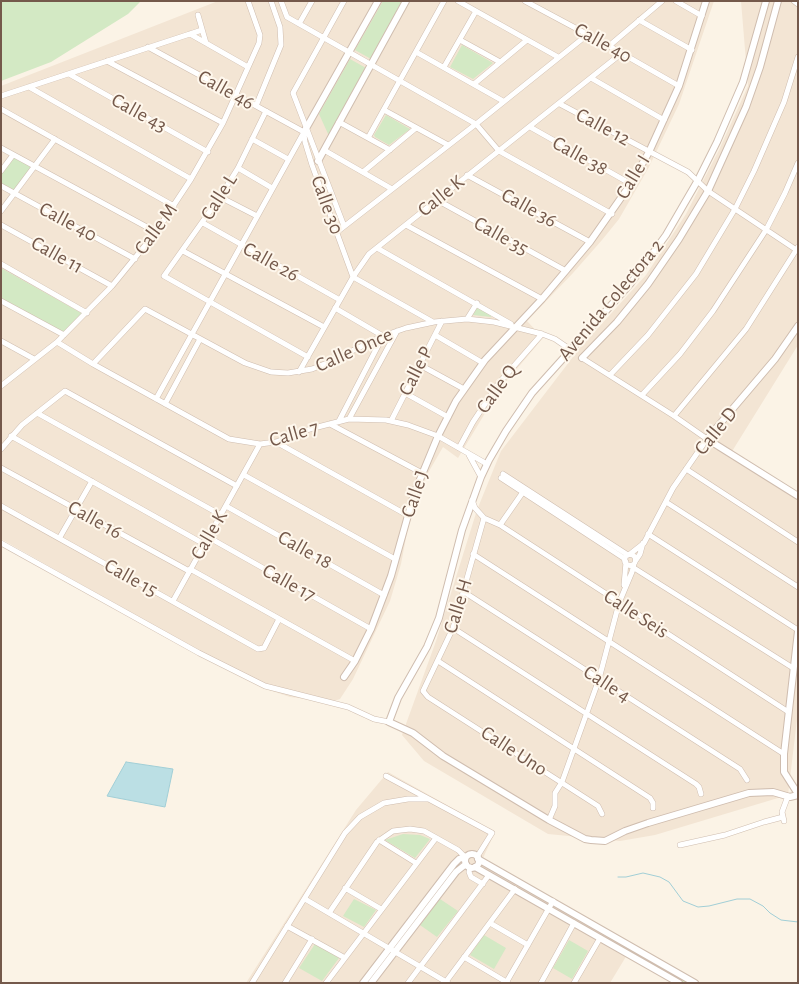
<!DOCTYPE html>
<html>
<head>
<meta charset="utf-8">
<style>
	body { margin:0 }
	#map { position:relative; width:799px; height:984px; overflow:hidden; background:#fbf3e6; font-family:"Alegreya Sans",sans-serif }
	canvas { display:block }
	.frame { position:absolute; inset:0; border:2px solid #74594b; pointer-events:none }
</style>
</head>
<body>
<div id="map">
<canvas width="799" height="984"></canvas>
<div class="frame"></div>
</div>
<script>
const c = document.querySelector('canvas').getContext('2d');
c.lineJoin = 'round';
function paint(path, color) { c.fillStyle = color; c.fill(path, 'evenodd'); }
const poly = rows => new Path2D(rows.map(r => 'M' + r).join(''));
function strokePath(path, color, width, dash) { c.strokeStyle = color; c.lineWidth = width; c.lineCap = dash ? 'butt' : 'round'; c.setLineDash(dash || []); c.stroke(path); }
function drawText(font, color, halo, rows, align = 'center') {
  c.font = font + ' "Alegreya Sans",sans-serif'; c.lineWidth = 4; c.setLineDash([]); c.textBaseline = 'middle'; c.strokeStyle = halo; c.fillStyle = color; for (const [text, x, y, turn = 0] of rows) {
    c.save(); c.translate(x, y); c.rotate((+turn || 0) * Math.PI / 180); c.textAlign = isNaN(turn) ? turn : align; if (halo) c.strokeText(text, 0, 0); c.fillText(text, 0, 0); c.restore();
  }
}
paint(poly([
	[218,1,714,1,679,104,649,167,619,219,602,240,573,273,527,321,543,338,499,390,458,458,443,447,428,473,408,527,401,564,390,601,353,679,340,699,331,702,290,697,266,689,1,539,1,86],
	[741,1,798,1,798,345,731,453,798,492,798,711,788,795,655,835,620,841,548,834,424,761,402,735,436,641,477,510,501,451,579,349,646,275,686,214,719,150,748,86],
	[388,772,495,832,483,858,633,945,610,983,246,983,356,810]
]), '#f3e5d4');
paint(poly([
	[1,1,141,1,128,14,51,62,1,81],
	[383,1,404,1,371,59,355,50],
	[462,45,493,63,473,79,450,67],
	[350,59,366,68,329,136,319,114],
	[386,115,410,129,389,145,375,137,374,135],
	[14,157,33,168,15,191,1,184,1,175],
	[1,268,83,314,64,333,1,298],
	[477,307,491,314,491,317,473,315],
	[403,834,420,835,430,839,415,858,385,840],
	[354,899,376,910,364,927,343,916],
	[440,899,458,911,437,937,420,925],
	[484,935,506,948,494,969,470,955],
	[569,940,588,951,572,979,553,968],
	[315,944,339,958,322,981,299,968],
	[629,949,638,952,692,983,683,983,627,950]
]), '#d3e9c4');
const water = poly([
	[126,762,173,769,165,807,107,796,126,762]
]);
paint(water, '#bbdfe4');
strokePath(water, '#a1ced6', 1);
strokePath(poly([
	[618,877,626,877,643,873,660,877,669,882,683,901,698,907,709,906,737,899,750,899,763,906,770,913,781,920,798,922]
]), '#a1ced6', 1);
const minor = poly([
	[281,1,287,17,476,124,499,151,612,214],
	[344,1,293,93,344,226],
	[458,1,558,57],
	[525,1,609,46,679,86],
	[676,1,702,16],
	[794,1,798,4],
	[198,15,206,43],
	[639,20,692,50],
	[299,24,312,1],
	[190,34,248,67],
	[460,40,500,62],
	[609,46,662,1],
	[148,47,304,132],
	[416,52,503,101],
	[107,61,223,123],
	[444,67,476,11],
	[69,74,208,152],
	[591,78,664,120],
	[474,84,527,40],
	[29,87,191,179],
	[1,96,202,30],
	[560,104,688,172,708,191,798,251],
	[256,106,281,45,280,27,271,1],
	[1,109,174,206],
	[384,110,448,145],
	[266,111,238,168,220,197,164,276,308,357],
	[339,122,390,150],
	[530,127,631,184],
	[304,134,305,142,312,165,353,277,433,322],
	[368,138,444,1],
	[252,139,288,159],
	[1,148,156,232],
	[324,150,392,189],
	[238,168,272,188],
	[1,171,13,155],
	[363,172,416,128],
	[467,175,590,242],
	[1,186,135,259],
	[220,197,257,216],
	[437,200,566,271],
	[1,211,55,139],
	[203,223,340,300],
	[1,225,112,286],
	[406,225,542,299],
	[337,232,476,124,587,35],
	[377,248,511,324],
	[183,251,324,327],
	[1,264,87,313],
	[1,301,64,335],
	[335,308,383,336,339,421],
	[467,319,477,303],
	[435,335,483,363],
	[1,341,34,359],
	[57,342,93,364,229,439,260,444,276,442,310,429,349,419,386,420,408,425,438,436,487,464],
	[582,358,674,416,707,439,673,488,644,543,630,554],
	[93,364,145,309,245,363,271,372,288,373,312,369,327,363,383,336,406,328,434,322,467,319,494,322,542,334,555,339,571,350],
	[420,365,464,389],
	[299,372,353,277,369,254,622,53],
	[610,375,648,335,696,274,735,209,754,171,784,102,798,57],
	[1,386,57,342,112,286,156,232,191,179,223,123,259,43,260,35,248,1],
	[405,393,448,417],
	[642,395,680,354,713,311,766,230,785,193,798,163],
	[156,399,304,132],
	[165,404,200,339],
	[37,413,221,515],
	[674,416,746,329,798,247],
	[349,419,397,331],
	[391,421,442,321],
	[330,424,422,473],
	[11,436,204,544],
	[276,442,407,515],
	[459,448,473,422,499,383,542,334],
	[1,449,22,425,65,391,237,486],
	[469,455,481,477],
	[1,468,189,571],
	[686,469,798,542],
	[503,474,628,555],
	[244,475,395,559],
	[501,478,625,559],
	[472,500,475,508,484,518,500,525,787,711],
	[666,502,798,587],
	[1,506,258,649,264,648,279,619],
	[226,506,384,595],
	[484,518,453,628,423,691,428,697,598,806,602,814],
	[500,525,523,492],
	[648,534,798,630],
	[60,537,92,481],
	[208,537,371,629],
	[1,543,199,653,265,686,348,707,374,719,389,722],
	[473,554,784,754],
	'624.5 560a5.5 5.5 0 1 1 11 0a5.5 5.5 0 1 1-11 0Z',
	[636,560,640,554,643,543],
	[634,568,793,668],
	[190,569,355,661],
	[624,585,626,562],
	[464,592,740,769,747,780],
	[173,601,260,444],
	[453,628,696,784,699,787,701,794],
	[438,661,650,798,653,803,653,808],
	[386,776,492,833,477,857],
	[549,820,555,806,555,793,562,782,599,679,619,603,632,572,634,564],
	[784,821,782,812,788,796],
	[379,840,416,863],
	[680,845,725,835,764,822,783,817],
	[470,867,469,872,471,877,483,884],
	[345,888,381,909],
	[305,899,448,983],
	[329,913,377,842,393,831,410,829,424,831,458,850,465,857],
	[490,923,528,945],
	[287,926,345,958],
	[464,957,508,983],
	[252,983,345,833,360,817,384,803,408,799,429,799],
	[285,983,312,939],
	[326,983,436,838],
	[408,983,489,875],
	[445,983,515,889],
	[506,983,553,901],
	[541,983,574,923],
	[574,983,600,938]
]);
const tertiary = poly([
	[766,1,743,82,717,142,698,180,666,235,631,283,532,393,506,431,489,460,481,477,462,530,439,618,427,647,398,698,389,722,413,733,443,756,549,820,585,839,591,840,605,841,625,831,648,823,749,793,773,792,790,797,798,795],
	[304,132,378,1],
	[318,161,406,1],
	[798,326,775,359,707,439,798,496],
	[582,358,617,322,648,284,679,239,708,191,746,107,760,67,778,1],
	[798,631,784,754,784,772,798,794],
	[344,677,355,661,371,629,391,576,414,494,438,436,456,401,485,360,542,299,590,242,630,185,649,152,679,86,706,1],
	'465 861a7 7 0 1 1 14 0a7 7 0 1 1-14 0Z',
	[478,859,695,983],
	[475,867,679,983],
	[363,983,454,864,459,859,467,856],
	[371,983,456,872,466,864]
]);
strokePath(minor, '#cfbdaf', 6);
strokePath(tertiary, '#cfbdaf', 8);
strokePath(minor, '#fff', 5);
strokePath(tertiary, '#fff', 6);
drawText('20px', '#74594b', '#fef7ec', [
	["Calle 40",603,43,29],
	["Calle 46",226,90,29],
	["Calle 43",139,113,29],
	["Calle 12",603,127,28],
	["Calle 38",580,156,29],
	["Calle I",633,177,-59],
	["Calle K",441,196,-39],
	["Calle L",219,197,-58],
	["Calle 30",327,205,70],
	["Calle 36",529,208,29],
	["Calle 40",68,222,28],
	["Calle M",156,229,-54],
	["Calle 35",501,236,29],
	["Calle 11",57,255,29],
	["Calle 26",271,262,29],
	["Avenida Colectora 2",611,300,-50],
	["Calle Once",354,350,-24],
	["Calle P",416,371,-63],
	["Calle Q",497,389,-54],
	["Calle D",716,431,-51],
	["Calle 7",294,434,-16],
	["Calle J",415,494,-71],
	["Calle 16",95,520,29],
	["Calle K",209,535,-60],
	["Calle 18",305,550,29],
	["Calle 15",131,578,29],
	["Calle 17",289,583,29],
	["Calle H",458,606,-73],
	["Calle Seis",636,614,33],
	["Calle 4",607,684,33],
	["Calle Uno",514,751,33]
]);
</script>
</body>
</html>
